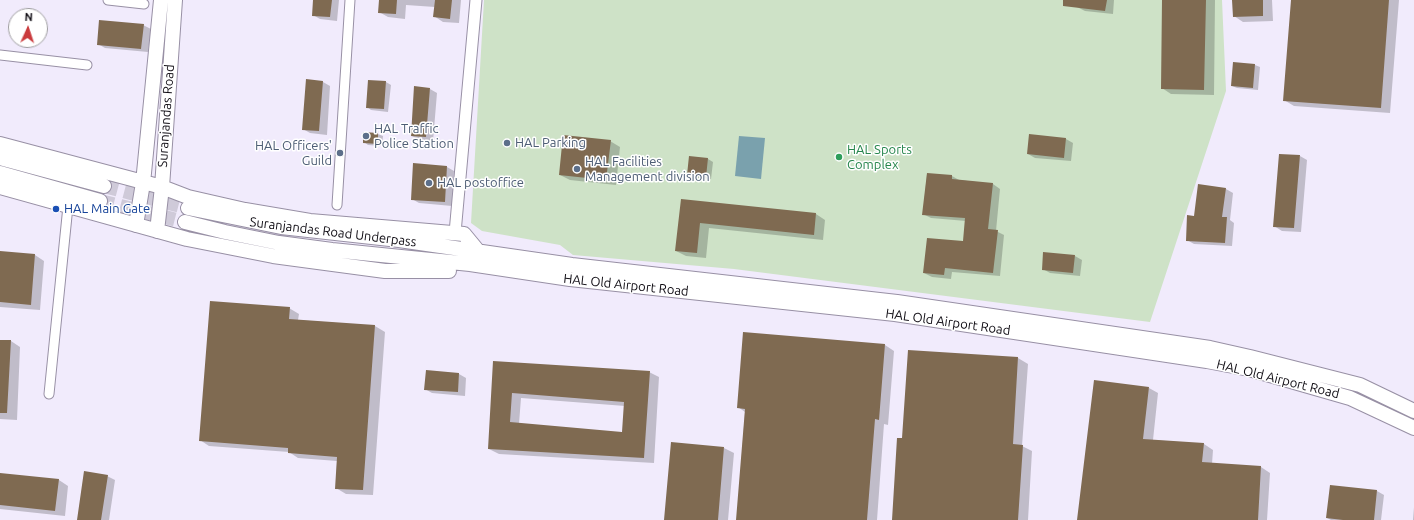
<!DOCTYPE html>
<html>
<head>
<meta charset="utf-8">
<style>
	body { margin:0 }
	#map { position:relative; width:1414px; height:520px; overflow:hidden; background:#f1ebfc; font-family:Ubuntu,sans-serif }
	canvas { display:block }
	.north { position:absolute; left:8px; top:8px; width:40px; height:40px; box-sizing:border-box; background:#fff; border:1px solid #9f9ea1; border-radius:50%; rotate:3deg; font-size:11px; font-weight:700; line-height:16px; text-align:center; color:#0f0c13 }
	.north::after { content:''; display:block; margin:auto; width:14px; height:18px; background:#ca3a3d; clip-path:polygon(50% 0,100% 100%,50% 72%,0 100%) }
</style>
</head>
<body>
<div id="map">
<canvas width="1414" height="520"></canvas>
<div class="north">N</div>
</div>
<script>
const c = document.querySelector('canvas').getContext('2d');
c.lineJoin = 'round';
function paint(path, color) { c.fillStyle = color; c.fill(path, 'evenodd'); }
const poly = rows => new Path2D(rows.map(r => 'M' + r).join(''));
function strokePath(path, color, width, dash) { c.strokeStyle = color; c.lineWidth = width; c.lineCap = dash ? 'butt' : 'round'; c.setLineDash(dash || []); c.stroke(path); }
function drawText(font, color, halo, rows, align = 'center') {
  c.font = font + ' Ubuntu,sans-serif'; c.lineWidth = 3; c.setLineDash([]); c.textBaseline = 'middle'; c.strokeStyle = halo; c.fillStyle = color; for (const [text, x, y, turn = 0] of rows) {
    c.save(); c.translate(x, y); c.rotate((+turn || 0) * Math.PI / 180); c.textAlign = isNaN(turn) ? turn : align; if (halo) c.strokeText(text, 0, 0); c.fillText(text, 0, 0); c.restore();
  }
}
paint(poly([
	[484,0,1222,0,1226,91,1150,322,734,269,573,255,560,245,482,231,471,223]
]), '#cee2c7');
paint(poly([
	[739,136,765,138,761,179,735,176]
]), '#7aa1ad');
paint(poly([
	[314,0,339,0,337,21,320,19,313,15],
	[380,0,461,0,459,23,443,22,434,16,435,7,406,5,405,19,388,17,379,12],
	[1078,0,1114,0,1113,14,1085,11,1077,7],
	[1163,0,1215,0,1214,95,1171,94,1162,88],
	[1233,0,1272,0,1273,21,1243,22,1234,16],
	[1292,0,1399,0,1390,113,1294,106,1284,100],
	[143,25,151,29,148,52,105,48,98,44],
	[1234,63,1255,65,1260,67,1258,90,1237,88,1232,86],
	[307,80,323,82,330,86,327,135,310,133,303,129],
	[369,81,386,82,391,85,388,112,371,110,367,107],
	[430,89,437,93,433,141,419,140,412,136],
	[364,133,378,134,383,136,382,146,368,145,364,142],
	[1030,136,1066,139,1073,143,1071,161,1035,158,1028,154],
	[610,141,620,147,616,185,570,180,560,175],
	[1300,156,1307,160,1301,232,1282,231,1274,226],
	[690,157,708,159,713,162,711,179,693,177,688,174],
	[447,167,454,171,452,206,419,203,412,199],
	[927,174,952,176,959,180,993,184,1000,189,996,231,1004,235,1000,276,952,272,951,279,932,277,924,273,964,242,966,221,931,218,923,214],
	[1199,185,1226,189,1233,193,1230,220,1234,223,1232,246,1194,244,1187,240,1195,217],
	[682,200,816,214,825,220,823,240,709,228,706,258,686,256,676,251],
	[0,252,35,255,44,261,40,310,0,307],
	[1075,256,1082,260,1080,276,1050,273,1043,269],
	[289,308,299,314,298,320,375,326,385,332,373,495,346,494,336,488,337,461,298,458,289,452,209,446,200,440],
	[0,341,11,341,20,347,17,420,0,419],
	[885,345,894,351,888,425,884,424,877,520,737,520,745,412,738,407],
	[909,351,1018,358,1028,364,1022,446,1032,451,1028,520,893,520,903,439],
	[494,362,649,372,659,377,654,463,499,454,489,449],
	[521,398,625,406,623,433,519,424],
	[459,374,466,378,465,396,432,393,425,389],
	[1149,388,1158,393,1153,440,1204,444,1213,450,1212,464,1261,467,1270,473,1267,520,1078,520],
	[724,448,734,453,728,520,665,520],
	[0,474,59,480,68,486,65,516,0,509],
	[107,476,115,480,109,520,78,520],
	[1377,491,1384,495,1381,520,1331,520,1327,518],
	[1414,507,1414,520,1413,520]
]), '#0003');
paint(poly([
	[313,0,332,0,330,17,312,16],
	[379,0,397,0,396,14,378,13],
	[435,0,452,0,450,19,433,17],
	[1063,0,1107,0,1105,11,1063,6],
	[1162,0,1206,0,1204,90,1161,89],
	[1232,0,1263,0,1263,16,1233,17],
	[1291,0,1389,0,1381,108,1283,101],
	[99,20,144,24,141,49,97,45],
	[1233,62,1255,64,1253,88,1231,86],
	[306,79,323,81,319,131,302,130],
	[368,80,386,81,384,109,366,108],
	[414,86,430,88,426,137,411,136],
	[363,132,378,133,378,144,363,143],
	[1029,134,1066,138,1064,158,1027,154],
	[563,135,611,140,606,180,559,175],
	[1279,154,1300,155,1294,228,1273,227],
	[689,156,708,158,706,177,687,175],
	[413,163,447,166,445,202,411,200],
	[927,173,952,175,952,179,993,183,988,229,998,230,993,273,945,268,944,275,923,273,927,238,963,241,965,218,922,215],
	[1198,184,1226,188,1222,217,1227,217,1225,243,1186,241,1187,215,1194,216],
	[681,199,816,213,814,235,700,223,697,253,675,251],
	[0,251,35,254,31,305,0,302],
	[1043,252,1075,255,1073,273,1042,270],
	[210,301,290,307,289,319,375,325,363,490,335,489,337,457,288,453,288,448,199,441],
	[743,332,885,344,879,420,875,419,867,520,736,520,745,409,737,408],
	[0,340,11,340,7,413,0,413],
	[908,350,1018,357,1013,444,1023,445,1018,520,892,520,897,438,902,438],
	[493,361,650,371,644,458,488,449],
	[512,393,624,402,622,432,510,422],
	[426,370,459,373,458,392,424,390],
	[1094,380,1149,387,1143,439,1204,443,1202,462,1261,466,1258,520,1077,520],
	[671,442,724,447,718,520,664,520],
	[84,471,108,475,101,520,77,520],
	[0,473,59,479,55,511,0,505],
	[1330,485,1377,490,1374,520,1343,520,1326,518]
]), '#7f6a51');
strokePath(poly([
	[104,186,188,208],
	[100,201,185,222]
]), '#cfcad9', 14, [14, 7]);
const minor = poly([
	[108,0,144,4],
	[0,55,87,65],
	[337,205,350,0],
	[49,394,68,206]
]);
const tertiary = poly([
	[455,233,476,0]
]);
const primary = poly([
	[0,144,162,187,188,197,245,210,310,221,464,234,478,251],
	[0,158,104,186],
	[0,173,100,201],
	[0,187,187,239,273,256,385,271,449,271],
	[188,208,281,227,399,240,572,265,897,302,1210,348,1250,357,1360,385,1414,411],
	[185,222,225,232,279,243,332,250,470,264,570,279,895,314,1207,361,1249,369,1350,398,1414,428],
	[136,225,143,183,161,0],
	[157,231,162,187,175,0]
]);
strokePath(minor, '#9890a5', 11);
strokePath(tertiary, '#9890a5', 13);
strokePath(primary, '#9890a5', 16);
strokePath(minor, '#fff', 9);
strokePath(tertiary, '#fff', 11);
strokePath(primary, '#fff', 14);
for (const [x, y, r, color] of [
	[366,136,4,"#5c6f8a"],
	[507,143,4,"#5c6f8a"],
	[340,153,4,"#5c6f8a"],
	[839,157,4,"#2e9e5b"],
	[577,169,4,"#5c6f8a"],
	[429,183,4,"#5c6f8a"],
	[56,209,4,"#1a4fb4"]
]) { const dot = new Path2D(); dot.arc(x, y, r, 0, 2 * Math.PI); c.fillStyle = color; c.fill(dot); strokePath(dot, '#fff', 1.5); }
drawText('13px', '#0f0c13', '#fff', [
	["Suranjandas Road",166,116,-86],
	["Suranjandas Road Underpass",333,232,7],
	["HAL Old Airport Road",626,285,6],
	["HAL Old Airport Road",948,322,8],
	["HAL Old Airport Road",1278,379,14]
]);
drawText('13px', '#4e5e75', '#fff', [
	["HAL Traffic",374,129],
	["Police Station",374,144],
	["HAL Parking",515,143],
	["HAL Officers'",332,146,"right"],
	["Guild",332,161,"right"],
	["HAL Facilities",585,162],
	["Management division",585,177],
	["HAL postoffice",437,183]
], 'left');
drawText('13px', '#27864d', '#fff', [
	["HAL Sports",847,150],
	["Complex",847,165]
], 'left');
drawText('13px', '#164399', '#fff', [
	["HAL Main Gate",64,209]
], 'left');
</script>
</body>
</html>
